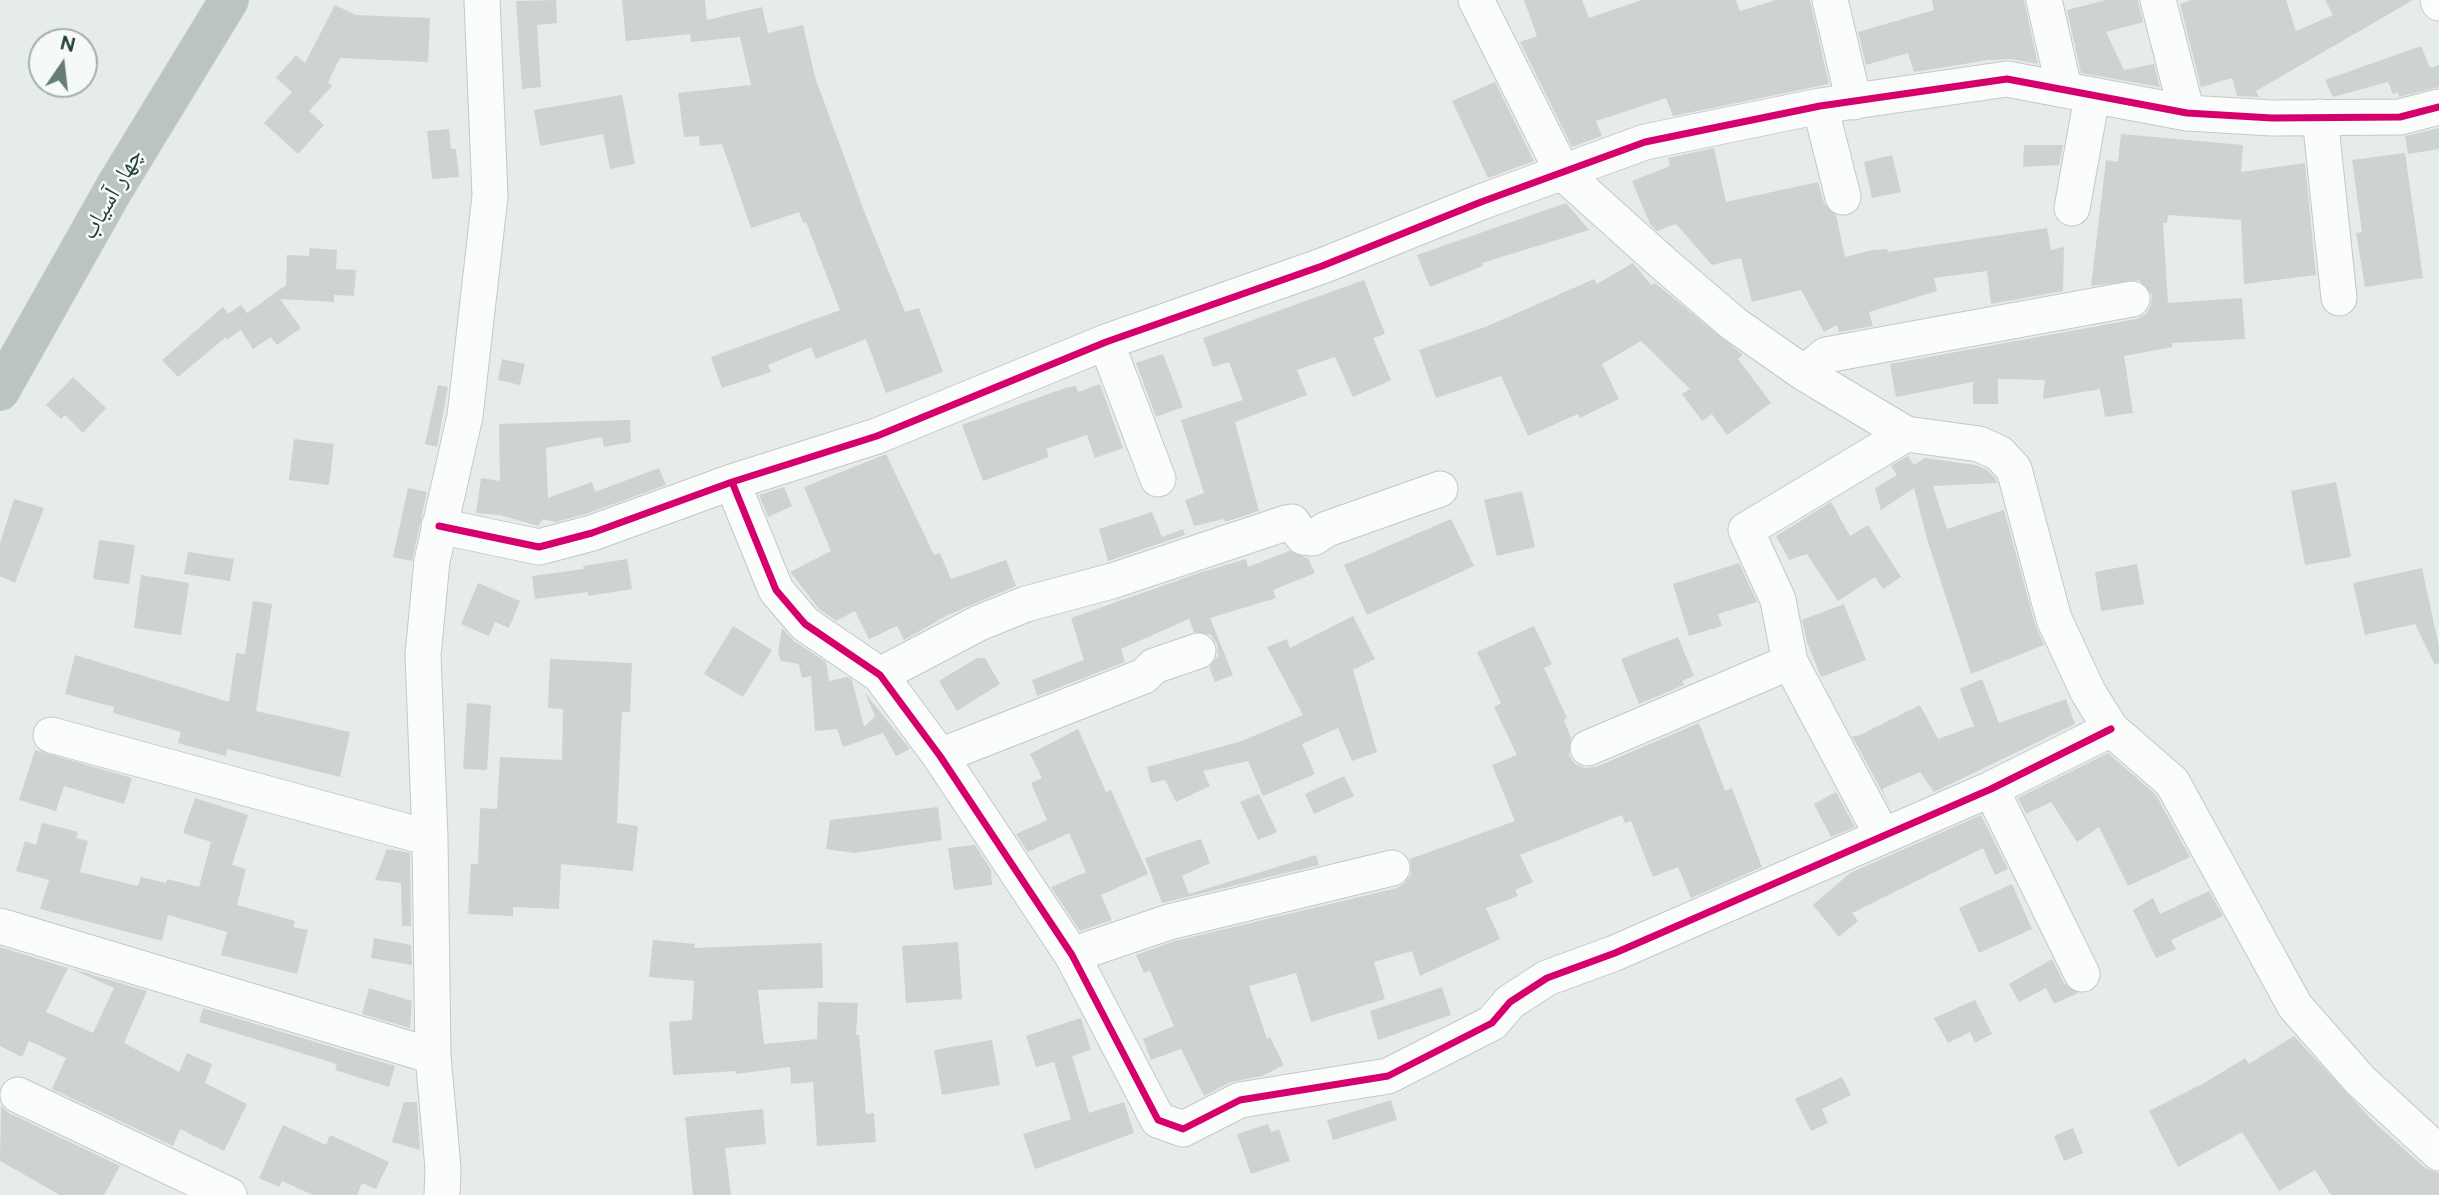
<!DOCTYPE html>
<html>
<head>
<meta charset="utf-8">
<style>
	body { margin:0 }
	#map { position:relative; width:2439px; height:1195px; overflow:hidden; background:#e6ece9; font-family:Figtree,sans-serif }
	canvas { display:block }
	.north { position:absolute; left:28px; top:28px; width:70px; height:70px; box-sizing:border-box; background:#f5faf7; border:2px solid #a1b0aa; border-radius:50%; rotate:14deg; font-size:19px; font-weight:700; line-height:28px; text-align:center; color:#224137 }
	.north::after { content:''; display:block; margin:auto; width:24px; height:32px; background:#677d75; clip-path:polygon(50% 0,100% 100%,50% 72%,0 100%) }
</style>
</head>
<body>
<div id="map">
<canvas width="2439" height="1195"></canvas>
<div class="north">N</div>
</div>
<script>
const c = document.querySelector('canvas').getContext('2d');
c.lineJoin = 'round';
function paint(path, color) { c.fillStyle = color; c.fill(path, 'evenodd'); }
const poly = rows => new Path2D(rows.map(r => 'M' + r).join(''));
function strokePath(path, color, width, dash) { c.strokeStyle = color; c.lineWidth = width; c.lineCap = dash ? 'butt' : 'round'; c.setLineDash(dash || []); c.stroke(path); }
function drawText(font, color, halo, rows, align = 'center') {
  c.font = font + ' Figtree,"Noto Naskh Arabic",sans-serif'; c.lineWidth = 5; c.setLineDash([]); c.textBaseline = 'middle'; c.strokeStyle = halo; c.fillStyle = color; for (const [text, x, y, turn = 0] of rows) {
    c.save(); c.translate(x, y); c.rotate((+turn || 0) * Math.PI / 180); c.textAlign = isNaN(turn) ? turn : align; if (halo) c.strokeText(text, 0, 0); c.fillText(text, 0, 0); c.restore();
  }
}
paint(poly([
	[556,0,557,23,537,25,541,87,522,89,516,1],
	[622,0,705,0,707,20,762,7,768,33,803,25,815,77,864,211,905,312,919,308,943,372,886,393,866,339,816,359,811,347,768,365,771,372,722,388,711,357,840,310,806,222,803,223,799,212,751,228,722,144,700,146,699,136,684,137,678,93,751,85,740,37,691,42,690,34,626,41],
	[1524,0,1582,0,1589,18,1642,0,1736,0,1740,11,1776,0,1810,0,1829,84,1673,116,1666,98,1596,121,1602,136,1572,147,1520,42,1537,36],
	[1932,0,2024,0,2038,64,2011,59,1989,60,1914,72,1908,53,1866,65,1858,32,1934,10],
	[2106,0,2138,0,2143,22,2106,32,2124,70,2154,64,2160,87,2081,73,2067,10],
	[2191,0,2286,0,2296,31,2333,15,2325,0,2413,0,2256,91,2259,97,2237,96,2232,78,2201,87,2180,4],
	[335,5,356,15,430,18,428,62,340,58,328,82,332,86,309,111,324,125,298,154,264,123,292,92,276,78,296,55,305,63],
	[2421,46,2430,68,2439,65,2439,87,2399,97,2398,92,2393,94,2388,82,2333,97,2325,80],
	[1495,82,1534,161,1488,178,1452,101],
	[622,95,635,164,610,169,603,134,540,146,534,110],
	[2439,128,2439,149,2408,154,2405,136],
	[449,129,451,149,456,149,459,177,432,179,427,131],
	[2121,134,2243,145,2241,172,2305,163,2316,275,2244,284,2241,220,2168,215,2167,223,2163,223,2168,303,2242,298,2245,339,2172,343,2172,347,2124,356,2133,413,2105,417,2100,389,2043,399,2045,380,1998,379,1998,404,1973,404,1973,382,1896,397,1890,364,2136,319,2146,314,2151,305,2152,295,2139,280,2091,286,2106,160,2118,162],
	[2024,145,2063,145,2059,165,2023,167],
	[1714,148,1726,202,1818,182,1824,203,1836,215,1845,257,1872,250,1887,249,1888,252,2047,228,2051,250,2064,247,2063,291,1991,304,1987,271,1934,278,1937,291,1869,312,1873,326,1839,332,1837,325,1824,332,1801,290,1752,302,1741,258,1712,265,1676,224,1657,231,1650,224,1632,181,1670,166,1668,158],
	[2405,153,2423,278,2365,287,2356,233,2362,232,2352,160],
	[1892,155,1901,192,1872,198,1864,162],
	[1566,203,1589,230,1482,263,1483,266,1430,287,1417,255],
	[310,248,337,250,336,269,356,270,354,296,334,295,334,302,280,299,301,328,277,345,271,337,253,349,241,330,227,340,226,337,178,377,162,360,223,307,228,314,241,305,247,313,286,285,287,255,309,256],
	[1633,263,1651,285,1655,283,1743,355,1738,359,1771,403,1727,435,1712,414,1702,421,1682,394,1690,389,1641,341,1602,364,1619,399,1580,418,1578,414,1528,436,1501,376,1436,398,1419,350,1488,326,1594,279,1597,284],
	[1364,280,1385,334,1373,338,1391,380,1353,397,1335,357,1297,370,1307,395,1235,422,1259,511,1225,522,1224,519,1194,526,1185,500,1204,493,1181,420,1243,400,1229,362,1213,367,1203,338],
	[1163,354,1183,407,1156,417,1136,363],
	[502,359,525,364,520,385,498,380],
	[73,377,106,408,83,433,65,415,61,419,46,405],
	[1100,384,1123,448,1095,458,1087,435,1046,449,1049,457,983,481,962,425,1065,388,1076,386,1078,392],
	[438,385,448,387,437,447,425,444],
	[630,420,631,442,604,447,602,437,546,448,548,498,592,482,595,492,659,468,666,485,586,514,555,522,543,519,538,526,500,515,476,513,481,478,500,481,499,424],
	[294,439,334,444,329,485,289,480],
	[886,454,934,555,940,553,951,579,1006,560,1016,586,948,615,904,640,897,626,869,639,855,611,836,621,819,609,790,572,831,551,804,487],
	[1908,456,1914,465,1925,458,1976,465,1987,470,1996,479,1997,483,1933,486,1947,529,2004,510,2035,624,2044,645,1971,674,1927,539,1914,488,1881,510,1875,488,1897,475,1891,466],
	[2336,482,2351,557,2305,565,2291,491],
	[784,487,792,506,768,517,759,495],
	[408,488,427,492,412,561,393,557],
	[1522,491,1535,547,1497,556,1484,500],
	[14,499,44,508,15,583,0,576,0,543],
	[1831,502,1850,536,1868,525,1901,577,1883,589,1875,577,1838,601,1807,554,1789,560,1776,536],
	[1152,512,1162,537,1183,529,1185,535,1108,561,1099,529],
	[1451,519,1474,566,1367,615,1344,565],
	[99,540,135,545,129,584,93,579],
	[1289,551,1308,558,1315,573,1273,590,1276,598,1210,618,1233,675,1215,682,1209,667,1218,656,1217,644,1211,635,1194,632,1189,619,1121,649,1125,662,1037,696,1032,680,1084,660,1071,618,1199,573,1246,559,1248,567],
	[188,552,234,559,230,581,184,574],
	[627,559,632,589,588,596,588,592,535,599,532,576,584,569,583,566],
	[1739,563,1757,602,1718,614,1722,626,1689,636,1673,584],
	[2137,564,2144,604,2101,611,2095,572],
	[2422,568,2439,647,2439,663,2435,665,2415,624,2365,635,2353,583],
	[141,575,189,583,181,635,134,628],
	[478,583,520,601,509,628,495,622,489,636,461,624],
	[253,601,272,604,256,711,350,732,340,777,227,749,226,756,178,743,181,732,113,713,114,707,65,694,75,655,229,702,236,653,245,654],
	[1844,604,1866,660,1821,677,1807,642,1802,620],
	[1353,616,1375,659,1353,670,1377,752,1352,761,1338,728,1302,744,1315,774,1263,796,1248,761,1203,771,1210,786,1176,802,1165,780,1151,783,1147,767,1242,741,1303,715,1267,647,1287,639,1290,648],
	[733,626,772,650,743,697,704,674],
	[1534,626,1552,664,1544,668,1567,718,1564,720,1571,738,1569,755,1575,764,1585,768,1596,767,1699,723,1725,791,1732,788,1762,867,1691,898,1678,867,1653,877,1631,821,1625,823,1622,815,1520,855,1533,882,1515,890,1518,896,1486,908,1500,939,1420,976,1412,951,1374,962,1385,999,1311,1022,1296,973,1249,986,1267,1039,1270,1037,1284,1065,1262,1076,1231,1082,1204,1096,1181,1049,1151,1060,1143,1039,1174,1026,1150,971,1144,973,1136,955,1175,941,1397,888,1405,883,1411,874,1410,859,1515,821,1492,765,1517,755,1494,707,1501,703,1477,652],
	[782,628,794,641,826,662,829,681,847,677,852,680,864,727,875,716,865,693,910,749,896,756,883,733,843,747,837,729,815,731,811,676,802,678,799,664,781,661,778,653],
	[1678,637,1694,676,1682,681,1684,685,1639,704,1621,659],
	[977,658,985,658,1000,684,957,711,939,681],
	[550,659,632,663,630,712,622,712,617,823,638,826,633,871,561,864,559,909,513,907,513,916,468,914,471,864,478,864,480,808,497,809,500,757,562,760,563,709,548,708],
	[1982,679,1999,723,2066,699,2075,724,1934,792,1920,772,1882,789,1892,810,1852,736,1858,736,1920,705,1938,739,1974,726,1960,689],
	[467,703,491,705,487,770,463,769],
	[1078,729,1106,792,1111,790,1148,874,1101,895,1112,920,1080,931,1051,887,1086,872,1069,833,1028,852,1016,834,1047,820,1031,783,1042,778,1030,754],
	[35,750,132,778,124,804,64,786,56,811,19,800],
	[2108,753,2156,795,2190,857,2128,886,2099,827,2077,842,2051,802,2026,814,2018,798],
	[1344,776,1354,796,1314,814,1305,794],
	[1836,792,1855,827,1831,837,1814,804],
	[1259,794,1277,832,1258,840,1240,802],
	[195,798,248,815,232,865,246,869,237,905,295,921,293,927,308,930,297,974,221,955,227,932,168,915,162,941,40,909,49,880,16,871,25,841,36,845,42,823,78,832,76,838,88,841,80,872,138,886,141,877,166,883,167,879,199,887,211,842,183,833],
	[938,807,942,840,854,853,826,849,830,820],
	[1981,815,2008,869,1995,875,1983,848,1852,913,1858,921,1839,937,1813,905,1850,873],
	[1201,839,1210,863,1182,876,1189,894,1316,855,1319,865,1162,903,1145,858],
	[975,845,991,870,992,885,954,890,948,848],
	[387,849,410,853,411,926,402,926,401,883,375,880],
	[2012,884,2032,929,1979,953,1959,908],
	[2209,891,2223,916,2171,940,2176,949,2156,958,2133,910,2153,898,2160,914],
	[374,938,411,945,412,965,371,958],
	[653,940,695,944,694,948,822,943,823,988,758,990,764,1044,817,1039,818,1002,858,1003,856,1035,859,1035,866,1114,874,1113,876,1142,817,1146,813,1082,791,1084,790,1067,736,1074,736,1071,673,1075,669,1022,692,1020,694,981,649,977],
	[958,942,962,999,906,1003,902,946],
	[0,947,68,968,46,1012,93,1033,114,988,69,968,147,991,124,1043,179,1072,187,1053,212,1064,205,1083,247,1104,224,1151,180,1129,173,1146,52,1089,66,1058,29,1041,22,1057,0,1046],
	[2052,959,2064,983,2078,993,2054,1004,2046,988,2019,1002,2009,984],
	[1442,987,1451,1015,1378,1040,1370,1011],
	[369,988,412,1001,410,1028,362,1014],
	[1975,1000,1992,1034,1975,1043,1970,1032,1948,1043,1934,1018],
	[203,1008,395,1066,389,1087,335,1070,337,1064,199,1022],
	[1081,1018,1091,1050,1072,1056,1089,1113,1124,1102,1134,1133,1035,1169,1023,1134,1071,1119,1054,1062,1036,1067,1026,1036],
	[2294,1036,2373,1121,2425,1168,2439,1173,2439,1195,2331,1195,2315,1170,2279,1191,2242,1132,2178,1167,2149,1111,2206,1082,2245,1058,2249,1064],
	[992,1040,1000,1085,942,1095,934,1050],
	[1842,1077,1851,1095,1822,1109,1828,1123,1811,1131,1795,1099],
	[1391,1100,1397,1120,1333,1140,1327,1120],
	[404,1102,417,1102,420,1150,392,1142],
	[1,1106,9,1113,120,1166,104,1195,60,1195,0,1161],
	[763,1109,766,1144,725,1148,731,1195,693,1195,685,1117],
	[1268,1124,1271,1132,1279,1129,1290,1161,1251,1174,1237,1134],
	[283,1125,326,1145,330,1135,389,1162,376,1189,362,1183,357,1195,313,1195,282,1181,279,1187,259,1178],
	[2073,1128,2083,1153,2064,1161,2054,1136]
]), '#cdd3d0');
const minor = poly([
	[1476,0,1563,173,1663,263,1734,324,1804,373,1906,434,1979,444,1999,453,2014,469,2054,619,2088,692,2111,729,2172,782,2295,1006,2360,1080,2439,1153],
	[1830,0,1854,102],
	[2044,0,2064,88],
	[2158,0,2187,113],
	[2438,0,2439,3],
	[1820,106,1843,197],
	[2320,117,2339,298],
	[2072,208,2092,97],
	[1106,342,1158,479],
	[1804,373,1826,355,2132,299],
	[732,482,776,590,805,624,880,675,940,756,1072,955,1158,1120,1183,1129,1240,1100,1388,1076,1492,1023,1510,1002,1547,978,1615,953,1991,789,2111,729],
	[439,526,539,547,592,533,732,482,877,436,1106,342,1322,266,1481,202,1645,142,1820,106,2007,79,2187,113,2272,118,2400,117,2439,107],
	[880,675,979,623,1026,604,1112,581,1286,523,1292,522,1303,537,1313,538,1327,529,1440,489],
	[51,735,430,838],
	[1588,748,1790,662],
	[940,756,1144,676,1154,666,1198,651],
	[1991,789,2082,974],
	[1882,835,1790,662,1778,600,1746,530,1906,434],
	[0,926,433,1056],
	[1072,955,1169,922,1392,868],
	[18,1095,229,1195],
	[442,1195,443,1168,433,1056,430,838,423,655,432,561,465,416,490,196,482,0]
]);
const highway = poly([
	[0,391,115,187,229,0]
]);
strokePath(minor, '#c3c9c6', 37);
strokePath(highway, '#c2cbc7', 40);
strokePath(minor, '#fbfcfc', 35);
strokePath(highway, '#bbc4c1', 38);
strokePath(poly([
	[732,482,776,590,805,624,880,675,940,756,1072,955,1158,1120,1183,1129,1240,1100,1388,1076,1492,1023,1510,1002,1547,978,1615,953,1991,789,2111,729],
	[439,526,539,547,592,533,732,482,877,436,1106,342,1322,266,1481,202,1645,142,1820,106,2007,79,2187,113,2272,118,2400,117,2439,107]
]), '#d6006c', 7);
drawText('24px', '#224137', '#f5faf7', [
	["چهار آسیاب",112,194,-60]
]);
</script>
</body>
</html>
